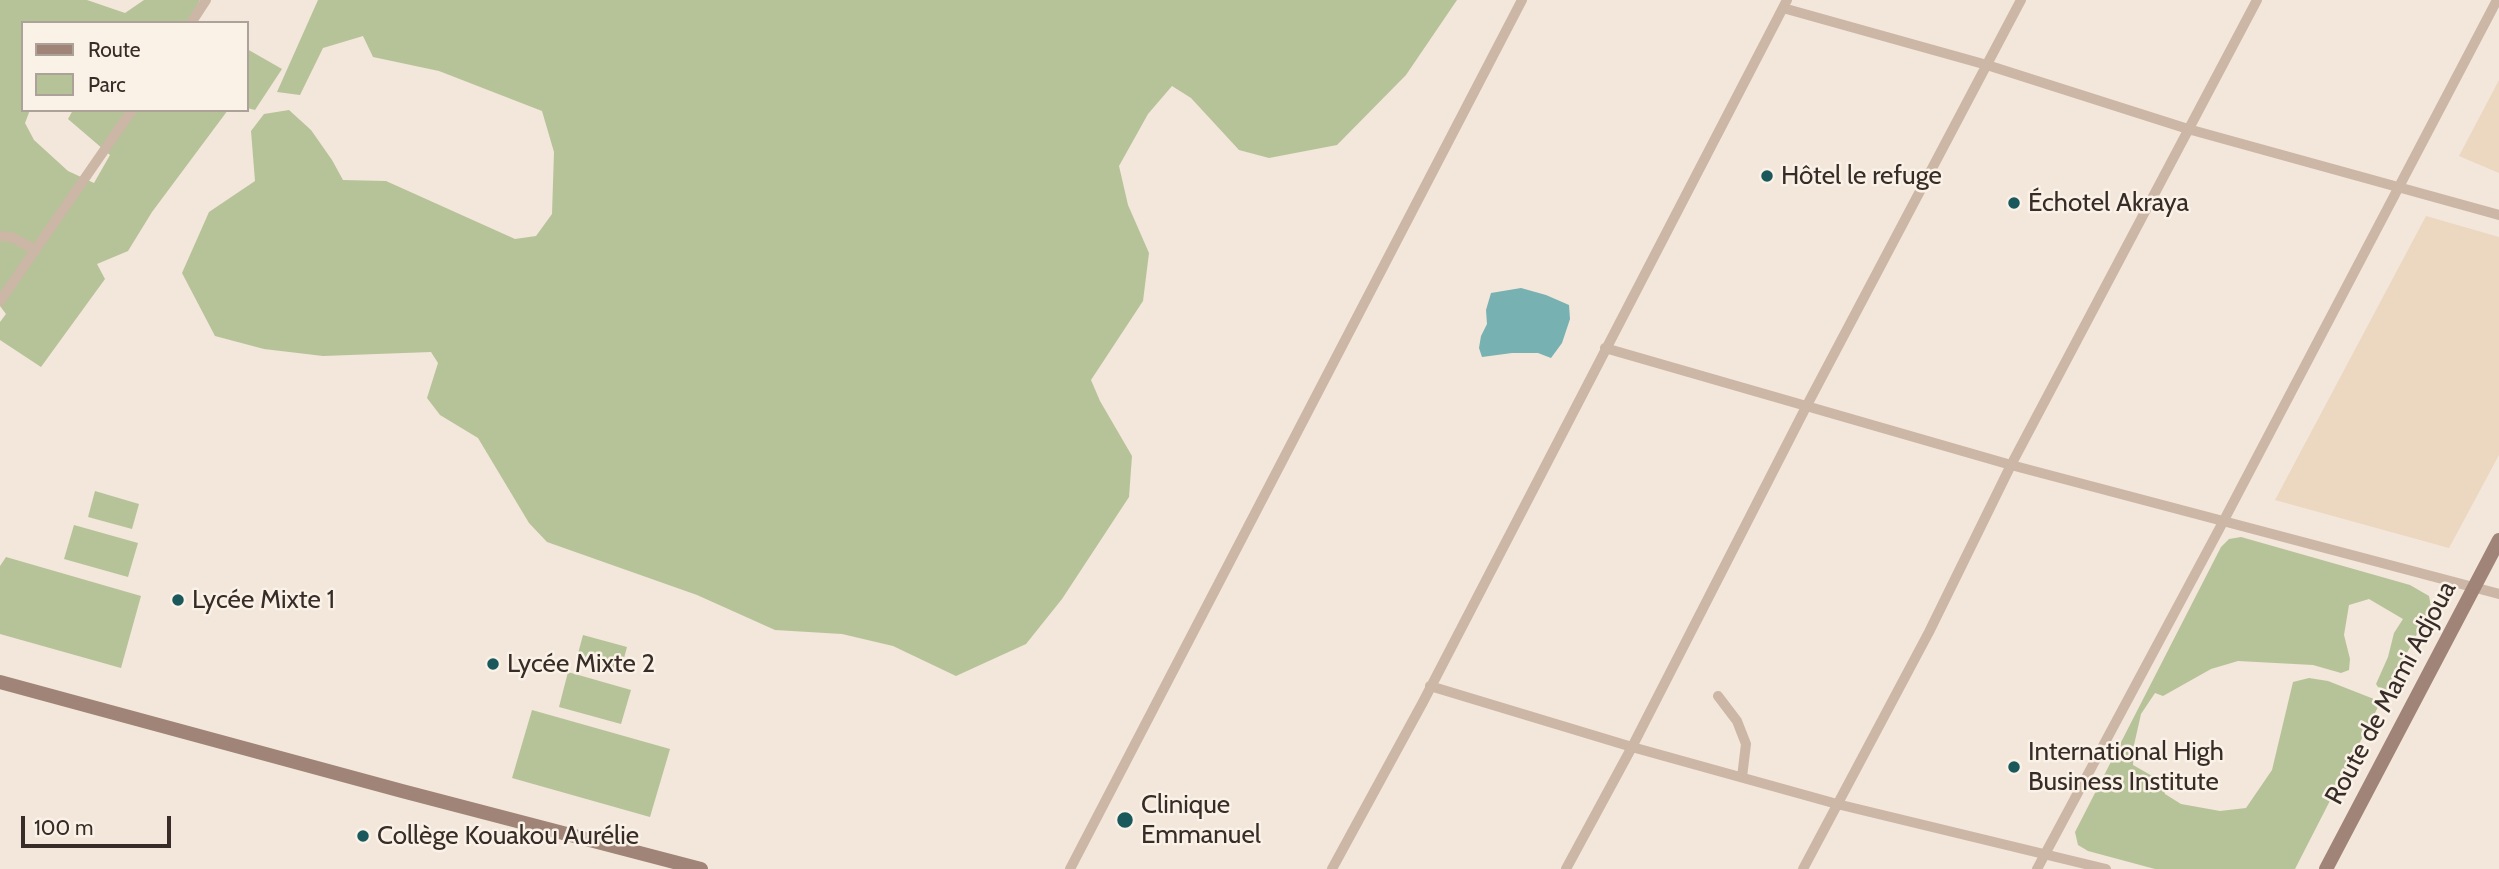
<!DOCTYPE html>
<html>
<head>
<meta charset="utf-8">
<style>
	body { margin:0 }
	#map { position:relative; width:2499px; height:869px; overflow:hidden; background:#f3e6da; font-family:Cabin,sans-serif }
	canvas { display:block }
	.legend { position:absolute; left:21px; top:21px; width:228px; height:91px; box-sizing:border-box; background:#faf1e7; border:2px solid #aca29a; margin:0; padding:9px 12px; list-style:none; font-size:21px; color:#372c27 }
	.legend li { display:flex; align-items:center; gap:14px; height:35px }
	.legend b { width:35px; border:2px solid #aca29a }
	.scale { position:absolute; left:21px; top:816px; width:150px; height:32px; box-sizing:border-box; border:4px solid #372c27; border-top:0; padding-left:9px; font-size:21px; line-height:24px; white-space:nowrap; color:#372c27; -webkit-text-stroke:5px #faf1e7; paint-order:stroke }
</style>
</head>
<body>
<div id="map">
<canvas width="2499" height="869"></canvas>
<ul class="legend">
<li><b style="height:9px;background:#9f8477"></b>Route</li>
<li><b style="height:19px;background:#b6c399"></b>Parc</li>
</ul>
<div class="scale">100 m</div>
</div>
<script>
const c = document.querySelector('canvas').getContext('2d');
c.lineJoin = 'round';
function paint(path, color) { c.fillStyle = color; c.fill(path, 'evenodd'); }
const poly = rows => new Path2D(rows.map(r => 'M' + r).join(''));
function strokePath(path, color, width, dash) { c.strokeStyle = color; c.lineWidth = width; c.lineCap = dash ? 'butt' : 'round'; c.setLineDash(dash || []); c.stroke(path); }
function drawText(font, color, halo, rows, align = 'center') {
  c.font = font + ' Cabin,sans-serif'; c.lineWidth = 5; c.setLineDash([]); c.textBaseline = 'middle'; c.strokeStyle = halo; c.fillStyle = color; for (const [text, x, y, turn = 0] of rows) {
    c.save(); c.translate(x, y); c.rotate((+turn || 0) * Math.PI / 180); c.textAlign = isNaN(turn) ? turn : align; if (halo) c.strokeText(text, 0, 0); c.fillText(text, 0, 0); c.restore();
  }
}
paint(poly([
	[0,0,87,0,125,13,144,0,200,0,188,23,23,23,23,110,30,110,25,123,34,140,68,171,94,183,110,155,68,119,73,110,228,110,152,212,128,251,97,264,105,279,41,367,0,340,0,322,6,314,0,306],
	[318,0,1457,0,1406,75,1337,145,1269,158,1239,150,1191,98,1172,86,1148,114,1119,166,1128,205,1149,253,1143,301,1091,380,1100,401,1132,456,1129,497,1062,599,1026,644,956,676,893,646,842,634,775,630,697,595,547,542,529,523,478,438,440,415,427,398,438,363,431,352,323,356,264,349,215,336,182,273,209,212,255,181,251,131,264,114,289,110,311,130,332,160,343,180,386,181,515,239,536,236,552,214,554,152,542,111,439,71,373,57,363,36,323,48,300,95,277,92],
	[247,49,282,69,255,110,247,108],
	[95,491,139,504,132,529,88,517],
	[74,525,138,543,128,577,64,559],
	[2241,537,2410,585,2429,596,2431,607,2387,691,2378,687,2376,684,2388,657,2394,633,2403,619,2369,599,2349,605,2344,635,2350,659,2349,670,2341,673,2313,665,2238,661,2211,669,2163,696,2155,693,2141,714,2134,745,2133,765,2161,781,2165,794,2181,804,2220,811,2246,808,2272,770,2293,682,2309,678,2328,681,2379,701,2378,707,2295,869,2155,869,2088,851,2078,845,2075,832,2221,547,2229,539],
	[6,557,141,596,121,668,0,634,0,566],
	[583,635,627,647,620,673,576,661],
	[568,672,631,690,621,724,559,707],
	[532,710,670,749,650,817,512,778]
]), '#b6c399');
paint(poly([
	[2499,80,2499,173,2459,156],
	[2426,216,2499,237,2499,455,2449,548,2275,500]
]), '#ecd7c0');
paint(poly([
	[1521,288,1546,295,1569,305,1570,319,1562,343,1551,358,1538,353,1512,353,1482,357,1479,348,1481,336,1487,324,1486,310,1491,293]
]), '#77b1b1');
strokePath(poly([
	[1783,8,1987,65,2188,129,2499,215],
	[191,23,206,0],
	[0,236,11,237,36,250],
	[0,301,132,110],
	[1605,348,2011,465,2499,594],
	[1430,686,1632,747,1837,804,2106,869],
	[1718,696,1737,721,1746,744,1742,777],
	[1070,869,1522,0],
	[1332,869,1423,702,1787,0],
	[1566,869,1632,747,1806,407,2021,0],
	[1803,869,1929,632,2011,465,2257,0],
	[2037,869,2223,522,2497,0]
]), '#ccb6a5', 10);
strokePath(poly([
	[0,682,402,791,701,869],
	[2326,869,2499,540]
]), '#9f8477', 14);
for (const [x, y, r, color] of [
	[1767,176,7,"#1a585b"],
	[2014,203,7,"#1a585b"],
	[178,600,7,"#1a585b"],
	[493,664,7,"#1a585b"],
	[2014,767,7,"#1a585b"],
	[1125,820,9,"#1a585b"],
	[363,836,7,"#1a585b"]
]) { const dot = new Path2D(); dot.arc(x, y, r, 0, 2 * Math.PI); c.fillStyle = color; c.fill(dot); strokePath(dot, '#faf1e7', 2.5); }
drawText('26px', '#372c27', '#faf1e7', [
	["Hôtel le refuge",1781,176],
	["Échotel Akraya",2028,203],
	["Lycée Mixte 1",192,600],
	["Lycée Mixte 2",507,664],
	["International High",2028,752],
	["Business Institute",2028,782],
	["Clinique",1141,805],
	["Emmanuel",1141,835],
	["Collège Kouakou Aurélie",377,836]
], 'left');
drawText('26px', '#372c27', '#faf1e7', [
	["Route de Mami Adjoua",2391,693,-62]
]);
</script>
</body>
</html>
